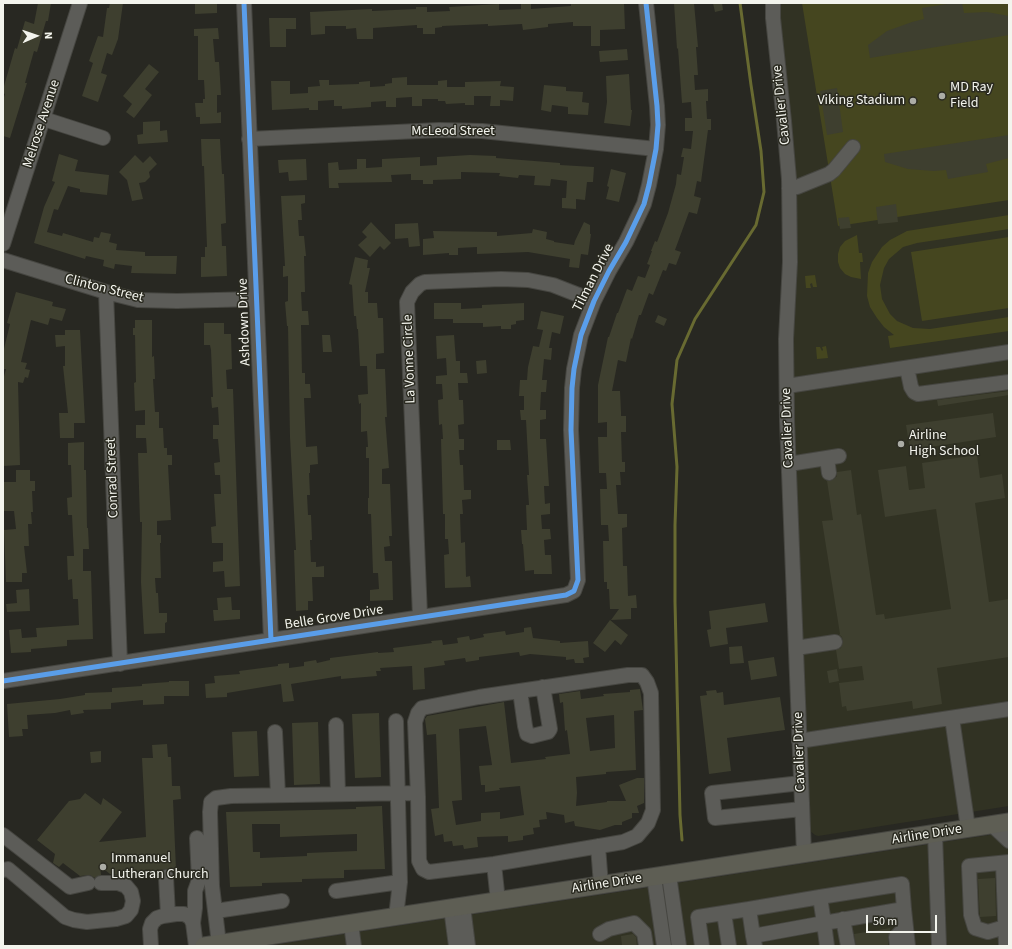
<!DOCTYPE html>
<html>
<head>
<meta charset="utf-8">
<style>
	body { margin:0 }
	#map { position:relative; width:1012px; height:949px; overflow:hidden; background:#282822; font-family:"Source Sans 3",sans-serif }
	canvas { display:block }
	.frame { position:absolute; inset:0; border:4px solid #f3f4ed; pointer-events:none }
	.north { position:absolute; left:16px; top:16px; width:40px; height:40px; -webkit-text-stroke:3px #2a2a20; paint-order:stroke; rotate:88deg; font-size:11px; font-weight:700; line-height:16px; text-align:center; color:#f3f4ed }
	.north::after { content:''; display:block; margin:auto; width:14px; height:18px; background:#f3f4ed; clip-path:polygon(50% 0,100% 100%,50% 72%,0 100%) }
	.scale { position:absolute; left:866px; top:915px; width:71px; height:18px; box-sizing:border-box; border:2px solid #f3f4ed; border-top:0; padding-left:5px; font-size:12px; line-height:14px; white-space:nowrap; color:#f3f4ed; -webkit-text-stroke:3px #2a2a20; paint-order:stroke }
</style>
</head>
<body>
<div id="map">
<canvas width="1012" height="949"></canvas>
<div class="frame"></div>
<div class="north">N</div>
<div class="scale">50 m</div>
</div>
<script>
const c = document.querySelector('canvas').getContext('2d');
c.lineJoin = 'round';
function paint(path, color) { c.fillStyle = color; c.fill(path, 'evenodd'); }
const poly = rows => new Path2D(rows.map(r => 'M' + r).join(''));
function strokePath(path, color, width, dash) { c.strokeStyle = color; c.lineWidth = width; c.lineCap = dash ? 'butt' : 'round'; c.setLineDash(dash || []); c.stroke(path); }
function drawText(font, color, halo, rows, align = 'center') {
  c.font = font + ' "Source Sans 3",sans-serif'; c.lineWidth = 3; c.setLineDash([]); c.textBaseline = 'middle'; c.strokeStyle = halo; c.fillStyle = color; for (const [text, x, y, turn = 0] of rows) {
    c.save(); c.translate(x, y); c.rotate((+turn || 0) * Math.PI / 180); c.textAlign = isNaN(turn) ? turn : align; if (halo) c.strokeText(text, 0, 0); c.fillText(text, 0, 0); c.restore();
  }
}
paint(poly([
	[778,3,1009,3,1009,806,818,836,815,835,808,829,792,360,796,209,794,156],
	[1009,832,1009,946,267,946]
]), '#313223');
paint(poly([
	[802,3,1009,3,1009,200,838,226],
	[1009,215,1009,229,917,243,903,247,889,259,884,268,880,285,882,299,890,314,897,321,913,328,930,329,1009,317,1009,331,890,348,888,336,894,335,884,327,877,318,870,307,867,296,868,273,872,262,882,247,890,240,907,231],
	[857,235,859,253,862,253,863,262,860,262,861,279,851,277,845,274,840,268,838,262,838,254,840,247,845,241],
	[1009,237,1009,308,922,321,911,252],
	[815,275,817,287,813,287,812,283,810,284,811,288,806,288,805,276],
	[826,346,828,358,817,359,816,347,820,347,822,351,823,350,822,347]
]), '#45461f');
strokePath(poly([
	[682,840,680,815,675,602,675,525,677,467,672,404,677,360,695,319,756,225,764,192,761,151,751,85,740,3]
]), '#686a31', 3);
paint(poly([
	[38,3,51,3,48,21,46,21,37,52,34,51,25,83,27,83,10,138,3,136,3,100,5,94,3,93,3,86,4,86,15,48,17,49,25,21,34,24],
	[110,3,123,3,118,39,112,55,107,53,101,73,107,75,98,102,82,96,93,63,89,61,98,36,103,37,107,8,109,8],
	[195,3,217,3,217,13,195,14],
	[521,3,531,3,531,9,571,6,571,3,624,3,625,29,600,30,600,46,591,46,591,26,573,26,573,22,548,24,548,27,523,30,522,24,488,26,488,24,442,26,442,27,435,28,435,34,423,34,423,28,417,28,417,25,373,28,373,39,357,39,356,28,346,29,346,26,325,26,325,34,311,35,310,12,372,9,372,11,416,9,416,7,427,7,427,12,450,11,449,7,499,4,499,10,521,9],
	[674,3,694,3,698,47,696,47,698,75,694,75,695,90,708,89,708,101,706,101,707,119,711,119,711,130,708,130,701,182,697,181,694,196,701,198,697,214,689,212,675,250,681,252,676,265,669,263,666,271,663,270,653,295,649,293,641,315,639,315,632,339,631,338,626,362,618,360,612,391,620,391,621,412,621,416,626,416,626,432,621,432,622,462,625,462,625,472,620,472,621,485,616,485,618,514,627,514,627,527,622,528,623,566,627,566,628,596,636,595,637,608,631,608,631,619,611,620,619,609,610,609,609,589,607,589,607,582,604,582,603,541,609,541,608,525,601,525,600,489,607,489,606,473,599,473,598,437,607,437,607,422,598,423,598,385,608,337,609,337,617,313,618,313,627,289,632,291,638,276,645,278,650,265,647,264,652,251,651,251,655,241,657,242,668,213,676,184,677,174,681,175,684,157,681,157,683,148,691,149,693,131,685,131,685,118,692,118,691,102,682,103,678,48,677,49],
	[713,3,722,3,723,10,715,12],
	[953,3,962,3,964,13,987,12,1009,16,1009,35,870,58,868,45,887,31,912,22,924,19,922,8],
	[269,18,296,18,296,29,286,29,286,47,270,47],
	[218,28,219,39,213,39,215,62,219,62,221,95,217,95,217,113,221,112,221,123,200,124,200,117,196,117,195,103,203,103,203,99,205,99,204,80,198,80,198,36,194,36,194,29],
	[627,49,628,60,600,62,599,51],
	[149,64,159,72,145,89,152,95,134,118,126,112,132,104,123,96],
	[629,74,631,110,632,110,630,126,604,123,607,102,606,76],
	[407,77,407,85,438,85,438,81,447,80,447,87,465,87,465,82,501,81,500,86,514,87,513,101,500,100,500,106,490,106,491,96,474,96,474,105,465,105,465,103,446,104,445,101,438,101,438,99,422,99,422,106,412,106,412,97,396,98,396,107,386,107,386,101,371,102,371,107,342,109,342,106,334,106,334,100,318,101,318,110,309,110,309,108,272,110,271,81,290,81,290,94,308,93,308,87,320,86,319,80,329,80,329,85,359,84,359,82,370,81,370,87,385,86,385,84,392,83,392,78],
	[544,85,566,87,566,91,583,92,582,102,589,103,588,115,568,114,568,107,552,105,551,112,541,110],
	[837,88,843,132,827,135,820,91],
	[160,121,160,131,167,130,168,142,138,144,137,135,143,134,143,122],
	[1009,135,1009,158,986,164,988,172,948,179,946,170,934,171,908,169,885,162,884,154],
	[201,139,220,139,222,174,224,174,226,223,221,224,222,246,226,246,227,276,201,277,201,257,205,257,205,247,207,247,204,166,202,166],
	[59,154,78,160,75,171,109,175,107,195,80,192,80,189,68,186,58,210,54,209,47,232,62,236,63,233,93,242,94,237,99,238,101,232,111,234,109,242,117,244,116,250,145,252,145,256,177,256,176,274,131,273,132,266,115,264,114,269,103,266,104,260,86,256,85,259,34,243,44,207,55,182,52,181],
	[135,155,143,163,150,156,157,164,149,172,150,177,145,182,139,183,143,199,132,201,127,180,119,172],
	[470,155,496,156,496,158,560,163,560,165,594,167,593,182,587,182,585,200,576,199,576,209,562,208,562,198,566,198,567,181,551,179,550,186,534,185,535,176,519,175,518,178,499,176,500,173,461,172,461,179,433,180,433,184,423,184,423,180,411,180,411,174,391,175,392,182,338,183,339,188,329,188,328,163,338,162,339,170,357,169,357,159,366,159,366,168,382,167,382,159,420,157,420,166,437,165,437,157],
	[306,159,307,180,289,181,288,172,279,173,278,160],
	[611,169,626,173,619,202,606,199,609,187,607,186],
	[305,195,305,203,301,204,302,220,298,220,299,236,304,236,306,256,304,256,305,292,301,292,302,311,308,311,309,325,301,325,302,373,305,373,305,384,310,384,311,398,304,398,306,447,317,446,318,464,310,465,310,473,309,473,310,495,307,495,308,515,311,515,312,540,310,540,311,562,316,562,316,567,324,566,324,577,312,577,313,601,308,601,308,610,296,611,294,550,296,550,290,437,288,326,287,326,285,302,288,301,288,276,283,277,283,266,285,266,281,196],
	[896,204,898,222,878,224,876,207],
	[849,217,851,228,840,229,838,218],
	[371,222,391,243,384,250,380,246,370,257,358,245,367,237,362,232],
	[584,222,590,225,590,234,591,234,588,255,581,254,579,268,569,267,570,259,528,252,477,254,477,247,458,248,458,255,449,255,449,253,423,255,423,239,434,238,433,231,497,232,497,236,532,233,533,229,547,232,546,239,554,241,554,242,574,245,575,241],
	[418,223,420,246,409,247,408,238,395,239,395,224],
	[355,257,368,260,367,268,370,268,365,292,368,292,368,303,377,303,378,318,383,318,384,353,376,354,376,369,385,369,387,417,385,417,389,468,382,469,382,484,390,484,392,536,389,536,390,546,384,547,385,561,392,561,393,600,370,601,370,590,379,589,378,573,373,573,371,514,368,514,368,498,369,498,369,458,366,458,366,447,368,447,367,431,361,432,361,403,359,404,358,395,368,394,367,366,360,366,358,329,357,329,356,316,354,316,352,285,349,284],
	[16,292,53,302,52,306,66,309,62,321,50,318,48,325,31,320,21,362,27,363,25,369,30,370,28,378,25,377,23,383,18,382,20,465,3,466,3,380,6,369,3,369,3,353,10,324,7,323],
	[434,303,461,303,461,309,482,308,482,305,524,303,524,320,516,321,516,324,511,325,511,329,501,329,501,326,483,327,483,323,453,323,453,319,434,319],
	[541,311,564,316,560,334,552,332,549,348,552,348,551,360,544,359,542,380,547,380,546,392,541,392,540,410,546,410,546,419,540,420,540,439,546,439,549,486,544,486,545,504,550,503,550,514,541,515,542,529,550,529,551,539,544,540,545,555,551,555,552,574,534,574,534,570,525,571,523,544,522,544,521,530,527,530,526,505,529,505,527,475,529,475,526,420,521,420,520,410,524,410,524,396,519,396,520,380,527,380,528,367,533,346,539,347,543,330,537,329],
	[658,315,667,319,664,326,655,322],
	[135,320,152,320,152,357,154,356,155,379,153,379,155,412,159,412,159,428,163,428,164,448,167,448,167,455,172,455,172,465,168,465,171,520,157,521,157,535,161,535,161,543,160,543,161,578,155,578,156,593,158,593,159,613,167,613,167,622,165,623,165,633,144,634,141,582,142,522,140,522,138,453,147,453,146,438,136,438,136,425,145,425,145,410,135,411,134,383,136,382,135,335,133,335,133,328,135,328],
	[204,323,224,323,224,334,231,334,232,369,226,370,227,389,233,389,240,586,225,587,224,571,213,572,213,562,223,561,223,543,212,543,211,527,216,526,214,494,221,494,220,475,215,475,214,463,220,462,218,439,213,439,213,425,219,425,218,407,212,408,211,397,213,397,211,350,210,345,204,345],
	[65,330,80,330,85,423,74,423,74,438,60,438,59,413,68,413,63,366,65,366,65,346,56,347,55,335,65,335],
	[322,335,330,335,332,352,323,352],
	[454,335,456,361,460,361,460,373,467,373,468,383,458,383,459,400,463,400,464,424,458,425,459,439,464,439,464,450,459,450,460,465,463,465,464,490,471,490,471,499,462,500,463,514,460,514,461,543,465,542,466,577,470,576,471,587,445,588,444,555,449,554,448,539,445,539,445,514,443,514,441,439,443,439,442,424,439,425,438,400,443,399,442,384,436,384,436,376,447,375,446,358,437,359,436,336],
	[486,360,487,373,477,374,476,361],
	[1009,391,1009,395,938,406,937,400],
	[993,413,996,437,910,450,906,425],
	[497,440,510,440,511,450,497,450],
	[84,442,84,470,86,470,87,528,88,528,89,549,83,549,83,571,91,571,93,639,67,640,67,646,31,649,31,652,11,653,9,630,21,629,22,638,37,637,36,628,79,625,78,599,73,599,72,579,68,580,67,556,74,556,72,515,68,515,67,498,72,497,71,465,68,465,68,443],
	[977,455,980,478,1002,474,1005,498,975,503,989,602,1009,599,1009,657,937,668,942,704,913,709,912,701,847,711,846,706,842,707,839,683,864,680,862,666,839,669,836,650,841,648,843,641,842,637,839,634,840,634,822,521,833,520,827,481,830,481,834,479,837,476,837,472,851,470,857,515,861,514,876,615,884,614,885,619,951,609,936,509,885,517,878,470,906,466,909,490,925,488,922,463],
	[16,470,30,470,30,481,35,481,35,491,32,491,33,512,31,512,32,524,28,524,29,546,24,546,27,573,22,573,22,582,6,582,4,530,16,529,14,511,3,511,4,482,16,482],
	[29,589,30,611,7,612,6,604,17,603,16,590],
	[231,597,232,610,240,610,240,619,214,621,213,610,218,610,217,598],
	[765,603,768,622,726,628,728,644,710,647,707,630,711,629,709,611],
	[610,620,628,635,621,645,615,640,605,652,593,643],
	[531,627,533,638,560,641,560,643,588,641,589,657,583,658,584,663,575,663,574,659,566,660,566,657,530,654,520,656,519,652,479,657,479,660,466,662,465,658,444,661,445,665,424,668,425,689,413,690,412,666,380,668,381,671,376,671,377,676,341,679,341,676,291,684,294,701,283,702,281,684,227,693,227,697,206,698,205,684,215,683,214,676,240,674,239,671,278,666,278,664,289,663,289,668,304,666,304,662,316,660,317,663,330,660,330,658,378,652,378,653,394,652,393,648,432,643,431,641,442,640,443,645,458,643,457,638,469,636,470,640,484,637,483,634,505,631,506,635,524,632,524,628],
	[742,646,744,663,730,664,729,647],
	[774,657,777,676,751,680,748,661],
	[837,669,839,681,829,683,827,671],
	[169,681,189,681,189,696,164,696,164,704,143,705,143,700,111,703,111,709,83,710,84,713,71,715,70,710,55,713,27,715,28,729,22,729,23,736,9,737,7,704,60,699,85,695,85,693,112,692,112,688,142,686,142,684,169,682],
	[640,689,643,710,634,711,636,770,606,772,606,774,576,777,577,793,576,806,607,802,607,801,626,801,619,785,637,778,644,778,644,803,637,806,639,813,632,813,632,818,622,822,622,825,615,825,600,830,575,826,574,821,565,823,564,815,546,812,547,819,539,820,540,827,533,828,534,834,523,836,523,840,508,842,508,836,477,837,478,847,464,849,463,845,453,846,452,841,444,842,443,834,435,836,431,809,439,808,436,734,427,735,425,719,427,716,504,702,511,763,546,759,545,757,570,754,567,730,565,731,563,702,560,703,559,694,580,691,581,699,604,696,603,694,630,692,630,690],
	[614,715,615,748,590,751,586,718],
	[486,726,492,765,479,766,481,785,485,785,485,792,500,790,499,788,520,786,524,815,500,819,500,812,481,813,481,821,456,825,452,801,462,800,459,729],
	[716,690,717,693,723,692,724,705,780,697,785,730,727,738,731,771,709,774,700,696,707,695,706,691],
	[379,713,381,777,355,778,352,714],
	[318,722,320,784,294,785,292,723],
	[257,731,259,776,234,777,232,732],
	[167,744,168,757,171,757,172,786,180,786,181,799,173,800,176,869,166,869,161,870,139,871,139,875,125,877,118,875,110,874,100,866,101,875,95,878,90,875,80,876,63,863,59,867,53,863,55,854,37,840,69,801,80,799,85,793,101,805,103,798,122,812,99,842,146,837,142,758,153,758,152,745],
	[101,751,101,762,91,763,90,752],
	[382,806,385,869,344,870,344,878,302,879,302,882,262,883,262,886,230,887,226,812,356,809,356,807],
	[252,824,280,824,280,837,357,834,357,851,307,853,307,856,260,858,260,852,253,852],
	[995,878,996,916,980,917,978,879],
	[890,928,890,931,888,938,888,946,856,946,854,934],
	[633,934,636,937,637,946,622,946,621,936]
]), '#3e3f2f');
const minor = poly([
	[244,3,271,640],
	[773,3,773,18,784,121,789,179,790,262,786,339,787,421,804,854],
	[44,119,103,138],
	[249,139,439,130,482,131,656,149],
	[789,188,797,187,829,174,834,170,853,147],
	[3,244,80,3],
	[3,260,106,292,138,300,177,301,256,299],
	[106,292,120,664],
	[907,368,911,387,914,392,918,394,1009,382],
	[787,386,1009,352],
	[827,458,829,473],
	[789,464,839,456],
	[420,616,407,302,412,292,420,284,425,282,501,279,528,280,553,285,594,301],
	[796,648,835,642],
	[3,681,566,595,574,591,578,580,571,430,572,388,574,369,581,335,594,301,609,271,626,242,644,204,649,185,656,149,658,125,657,106,646,3],
	[520,691,525,726,527,734,532,736,548,732,550,729,543,687],
	[952,718,968,828],
	[396,721,400,882,396,917],
	[336,725,338,794],
	[275,732,278,795],
	[799,741,1009,709],
	[801,783,712,793,715,818,802,809],
	[992,825,1009,841],
	[935,834,939,946],
	[3,835,70,887,88,883],
	[598,846,601,885],
	[1003,863,1006,946],
	[494,864,498,901],
	[3,870,8,869,65,917,74,920,87,922,116,919,126,916,131,910,133,901,131,892,126,886,118,883,101,883],
	[669,875,679,946],
	[166,877,168,915],
	[654,877,664,946],
	[336,891,400,882],
	[820,897,902,884,904,909],
	[463,906,468,946],
	[451,908,456,946],
	[216,911,282,901],
	[724,913,729,946],
	[843,919,848,946],
	[193,923,195,908,195,891,199,880,197,838],
	[351,924,354,946],
	[1005,927,988,932,975,928,971,915,969,866,1009,862],
	[600,934,609,929,634,923,644,933,646,946],
	[753,936,749,909,820,897,824,923,753,936,755,946],
	[219,944,212,886,210,812,211,802,216,798,231,796,413,793,418,797,419,861,423,869,429,872,494,864,623,842,637,836,648,823,653,810,651,693,647,682,642,675,628,675,479,697,422,708,418,713,415,722,418,797],
	[151,946,150,929,152,923,157,918,163,916,176,914,184,914,190,917,193,923,196,946],
	[702,946,698,917,749,909],
	[827,946,824,923,904,909,908,946],
	[897,946,896,937,906,927]
]);
const major = poly([
	[204,946,1009,822]
]);
strokePath(minor, '#464641', 16);
strokePath(major, '#464641', 19);
strokePath(minor, '#5c5c58', 14);
strokePath(major, '#5e5e54', 17);
strokePath(poly([
	[244,3,271,640],
	[3,681,566,595,574,591,578,580,571,430,572,388,574,369,581,335,594,301,609,271,626,242,644,204,649,185,656,149,658,125,657,106,646,3]
]), '#5a9eea', 5);
for (const [x, y, r, color] of [
	[942,96,4,"#acada6"],
	[913,101,4,"#acada6"],
	[901,444,4,"#acada6"],
	[103,867,4,"#acada6"]
]) { const dot = new Path2D(); dot.arc(x, y, r, 0, 2 * Math.PI); c.fillStyle = color; c.fill(dot); strokePath(dot, '#2a2a20', 1.5); }
drawText('14px', '#f3f4ed', '#2a2a20', [
	["MD Ray",950,88],
	["Field",950,104],
	["Viking Stadium",905,101,"right"],
	["Airline",909,436],
	["High School",909,452],
	["Immanuel",111,859],
	["Lutheran Church",111,875]
], 'left');
drawText('14px', '#f3f4ed', '#2a2a20', [
	["Cavalier Drive",782,105,-96],
	["Melrose Avenue",42,124,-72],
	["McLeod Street",453,132],
	["Tilman Drive",594,278,-63],
	["Clinton Street",104,289,14],
	["Ashdown Drive",245,322,-92],
	["La Vonne Circle",410,359,-92],
	["Cavalier Drive",788,428,-92],
	["Conrad Street",113,478,-92],
	["Belle Grove Drive",334,618,-9],
	["Cavalier Drive",800,752,-92],
	["Airline Drive",927,835,-9],
	["Airline Drive",607,884,-9]
]);
</script>
</body>
</html>
